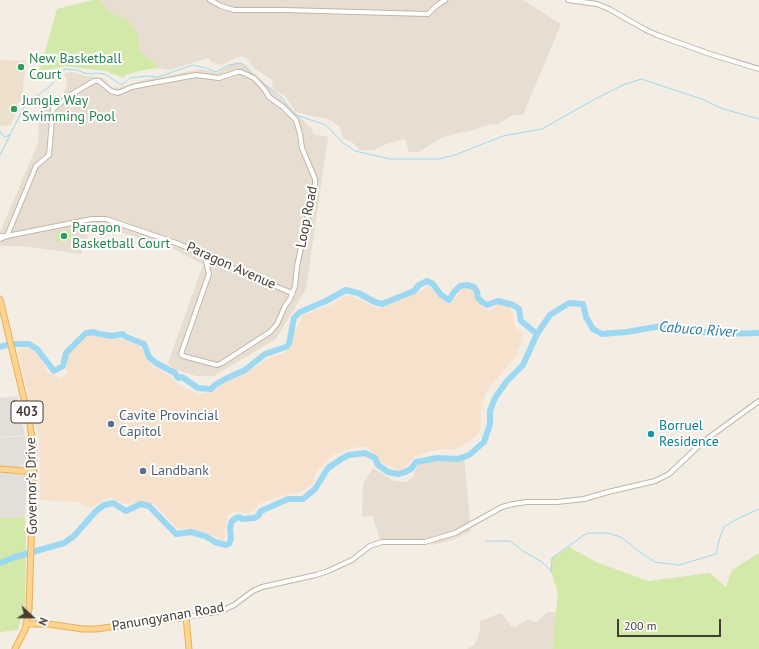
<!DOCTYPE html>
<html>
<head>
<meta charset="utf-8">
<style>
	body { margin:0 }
	#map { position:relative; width:759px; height:649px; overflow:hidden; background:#f3ede4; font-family:"PT Sans",sans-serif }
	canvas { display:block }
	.north { position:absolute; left:12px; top:597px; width:40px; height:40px; -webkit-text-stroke:3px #fff; paint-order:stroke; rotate:112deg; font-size:11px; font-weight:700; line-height:16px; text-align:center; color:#453c33 }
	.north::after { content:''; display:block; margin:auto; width:14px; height:18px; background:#453c33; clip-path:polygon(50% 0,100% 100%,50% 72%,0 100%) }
	.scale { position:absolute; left:617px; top:619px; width:104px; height:18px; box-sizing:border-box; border:2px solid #453c33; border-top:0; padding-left:5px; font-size:12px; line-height:14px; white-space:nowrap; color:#453c33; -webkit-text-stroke:3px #fff; paint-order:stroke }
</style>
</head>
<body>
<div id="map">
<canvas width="759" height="649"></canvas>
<div class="north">N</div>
<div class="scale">200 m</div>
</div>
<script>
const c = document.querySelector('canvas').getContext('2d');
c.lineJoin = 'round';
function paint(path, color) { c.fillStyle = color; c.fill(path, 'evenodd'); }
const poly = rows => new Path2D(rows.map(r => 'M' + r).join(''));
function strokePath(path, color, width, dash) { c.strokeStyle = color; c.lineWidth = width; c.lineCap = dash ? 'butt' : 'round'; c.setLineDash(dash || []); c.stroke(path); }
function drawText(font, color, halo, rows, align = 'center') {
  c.font = font + ' "PT Sans",sans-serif'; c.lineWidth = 4; c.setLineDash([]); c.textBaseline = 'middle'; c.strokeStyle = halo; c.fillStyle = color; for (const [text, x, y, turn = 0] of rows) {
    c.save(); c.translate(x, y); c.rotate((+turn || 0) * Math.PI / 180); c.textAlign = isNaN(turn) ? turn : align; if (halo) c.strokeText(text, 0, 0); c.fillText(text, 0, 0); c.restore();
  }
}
paint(poly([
	[100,0,523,0,561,24,523,115,513,115,498,124,487,125,474,130,454,134,439,139,419,152,409,152,405,139,386,144,373,150,359,150,355,144,343,138,340,127,329,119,311,116,296,112,284,95,273,90,272,80,253,67,248,59,242,56,235,58,222,65,213,63,208,58,170,70,157,68,156,64,140,52,138,34,129,21,108,10],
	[235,62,245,64,312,129,313,134,328,137,306,289,276,339,214,376,196,376,174,369,168,363,203,265,176,250,92,223,81,254,22,246,0,246,0,232,38,143,40,101,54,102,61,98,66,88,67,80,64,74,72,72,86,76,103,78,111,87,118,88,147,79,158,78,200,69,217,73],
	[464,457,471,531,452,540,432,545,431,539,381,541,372,516,362,517,363,483,373,468,394,481,406,482,412,478,418,464,422,462,438,462],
	[548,612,556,612,552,649,467,649,475,644,478,637,480,629,480,621,498,614,502,614,511,626,515,627,527,620,536,622]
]), '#e7ded1');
paint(poly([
	[428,286,443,301,449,304,454,300,462,288,471,289,477,295,479,303,485,309,490,311,498,304,507,305,511,309,515,326,523,335,521,344,515,357,499,376,485,394,481,411,480,431,470,441,454,450,443,449,431,451,415,456,404,469,398,470,383,464,370,450,365,447,357,447,335,454,325,462,316,473,312,485,298,493,281,496,259,504,250,513,234,512,229,515,226,522,224,540,212,536,204,532,186,528,179,529,171,522,156,505,146,502,124,504,110,497,101,501,90,508,77,502,40,500,40,457,38,434,18,352,21,349,25,348,32,349,44,364,46,372,61,378,67,373,67,355,83,338,94,334,101,338,120,339,139,346,151,365,168,375,180,386,200,394,208,392,257,366,271,357,284,353,293,343,294,333,303,315,333,304,342,297,349,295,379,309,414,294]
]), '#f6e1cd');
paint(poly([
	[17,396,25,435,0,437,0,398],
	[25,436,27,454,27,470,0,466,0,438],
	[0,472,27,475,25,518,0,518]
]), '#e4ded9');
paint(poly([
	[0,60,26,61,21,102,18,102,18,107,11,125,0,126]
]), '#ece0cd');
paint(poly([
	[93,0,100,0,108,10,129,21,138,34,140,51,157,64,157,68,139,71,126,75,123,78,106,71,65,66,39,72,57,9],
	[72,230,74,239,56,242,55,232],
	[0,518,25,518,26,554,25,605,18,630,0,632],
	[569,547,596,562,648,581,710,573,726,587,732,570,759,553,759,649,552,649,558,593,551,572,552,558]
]), '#d3e9aa');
strokePath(poly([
	[259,80,280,96,296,115,326,125,342,142,355,151,390,159,439,159,455,155,503,136,542,129,595,99,623,85,641,79,702,99,723,109,759,119],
	[0,131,2,135,5,137,10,135],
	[0,155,25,105,50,86,64,69,77,70,84,73,93,74,95,73,105,74,120,84,123,84,130,78,147,76,158,77,193,65,206,68,216,72,229,65,241,63,254,76],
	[486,541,510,541,523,551,542,562,551,571],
	[551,572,552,558,587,533,608,533,621,537,638,551,655,562,679,565,716,554,719,540,724,527,735,520,759,509]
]), '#9dd8f3', 1);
strokePath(poly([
	[0,347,10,344,29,344,37,349,54,371,63,366,66,353,86,333,94,332,99,334,112,336,123,334,126,337,144,344,149,357,156,363,175,373,178,378,182,377,198,388,211,389,215,385,225,379,245,370,265,354,286,347,289,344,294,318,300,312,326,301,346,290,358,293,375,302,382,304,414,291,419,285,427,281,433,284,441,295,449,300,454,292,460,286,467,285,474,287,477,292,478,298,482,302,487,305,498,301,513,305,519,309,521,321,537,334],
	[0,563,15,557,64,543,74,536,96,511,104,505,113,503,126,511,141,504,149,506,176,534,191,532,205,536,215,542,226,545,229,544,231,539,230,527,232,521,236,518,239,517,242,519,254,518,258,516,261,511,288,499,303,499,315,489,328,468,341,459,349,455,365,453,375,458,378,465,388,472,398,474,405,472,411,469,416,462,437,458,458,459,469,455,484,442,490,424,490,411,495,398,507,381,523,365,537,334,550,315,569,303,583,304,586,317,593,329,602,334,627,332,661,326,719,334,759,333]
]), '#9dd8f3', 6);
const minor = poly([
	[210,0,221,6,234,10,284,10,428,14,436,6,445,0],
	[568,0,597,4,609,9,646,30,657,35,710,54,759,69],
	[0,236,7,236,92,219,106,219,179,244,213,260,292,293],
	[7,236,36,166,49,155,53,109,72,94,94,81,99,81,111,91,118,93,132,87,147,84,196,75,219,78,237,72,241,72,254,78,265,90,269,97,283,107,296,120,300,134,302,148,315,179,315,184,297,266,295,286,290,299,285,306,277,324,270,332,222,363,217,365,183,356,181,354,209,274,205,257],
	[0,239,7,236],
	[186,617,222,611,234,605,253,591,262,587,316,575,328,571,352,560,370,546,382,542,425,542,455,533,502,507,513,504,527,502,557,502,584,499,608,492,655,481,669,474,704,441,759,401]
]);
const major = poly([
	[0,299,30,424,34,452,29,609,25,630,15,649],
	[0,469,34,472],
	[26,624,48,624,83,629,96,629,186,617,189,649]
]);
strokePath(minor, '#c1b6a9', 6);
strokePath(major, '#e8b05c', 7);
strokePath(minor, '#fff', 4);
strokePath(major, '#ffd490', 5);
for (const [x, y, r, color] of [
	[21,67,4,"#2e9e5b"],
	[14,109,4,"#2e9e5b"],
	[64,236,4,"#2e9e5b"],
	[111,424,4,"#5c6f8a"],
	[651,434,4,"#0f9aa8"],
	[143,471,4,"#5c6f8a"]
]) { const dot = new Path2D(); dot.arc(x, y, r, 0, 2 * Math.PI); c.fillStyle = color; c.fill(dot); strokePath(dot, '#fff', 1.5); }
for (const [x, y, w] of [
	[27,412,32]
]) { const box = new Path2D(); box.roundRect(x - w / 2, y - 11, w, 22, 3); c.fillStyle = '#fff'; c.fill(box); strokePath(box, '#453c33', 1); }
drawText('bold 13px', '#453c33', null, [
	["403",27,412]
]);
drawText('14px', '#27864d', '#fff', [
	["New Basketball",29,59],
	["Court",29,75],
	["Jungle Way",22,101],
	["Swimming Pool",22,117],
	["Paragon",72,228],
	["Basketball Court",72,244]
], 'left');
drawText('14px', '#453c33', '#fff', [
	["Loop Road",307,217,-79],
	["Paragon Avenue",231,266,24],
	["Governor's Drive",32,486,-91],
	["Panungyanan Road",168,617,-10]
]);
drawText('14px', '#4e5e75', '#fff', [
	["Cavite Provincial",119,416],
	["Capitol",119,432],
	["Landbank",151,471]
], 'left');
drawText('14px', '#0d838f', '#fff', [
	["Borruel",659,426],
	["Residence",659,442]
], 'left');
drawText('italic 15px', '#277ba4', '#fff', [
	["Cabuco River",698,330,4]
]);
</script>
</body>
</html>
